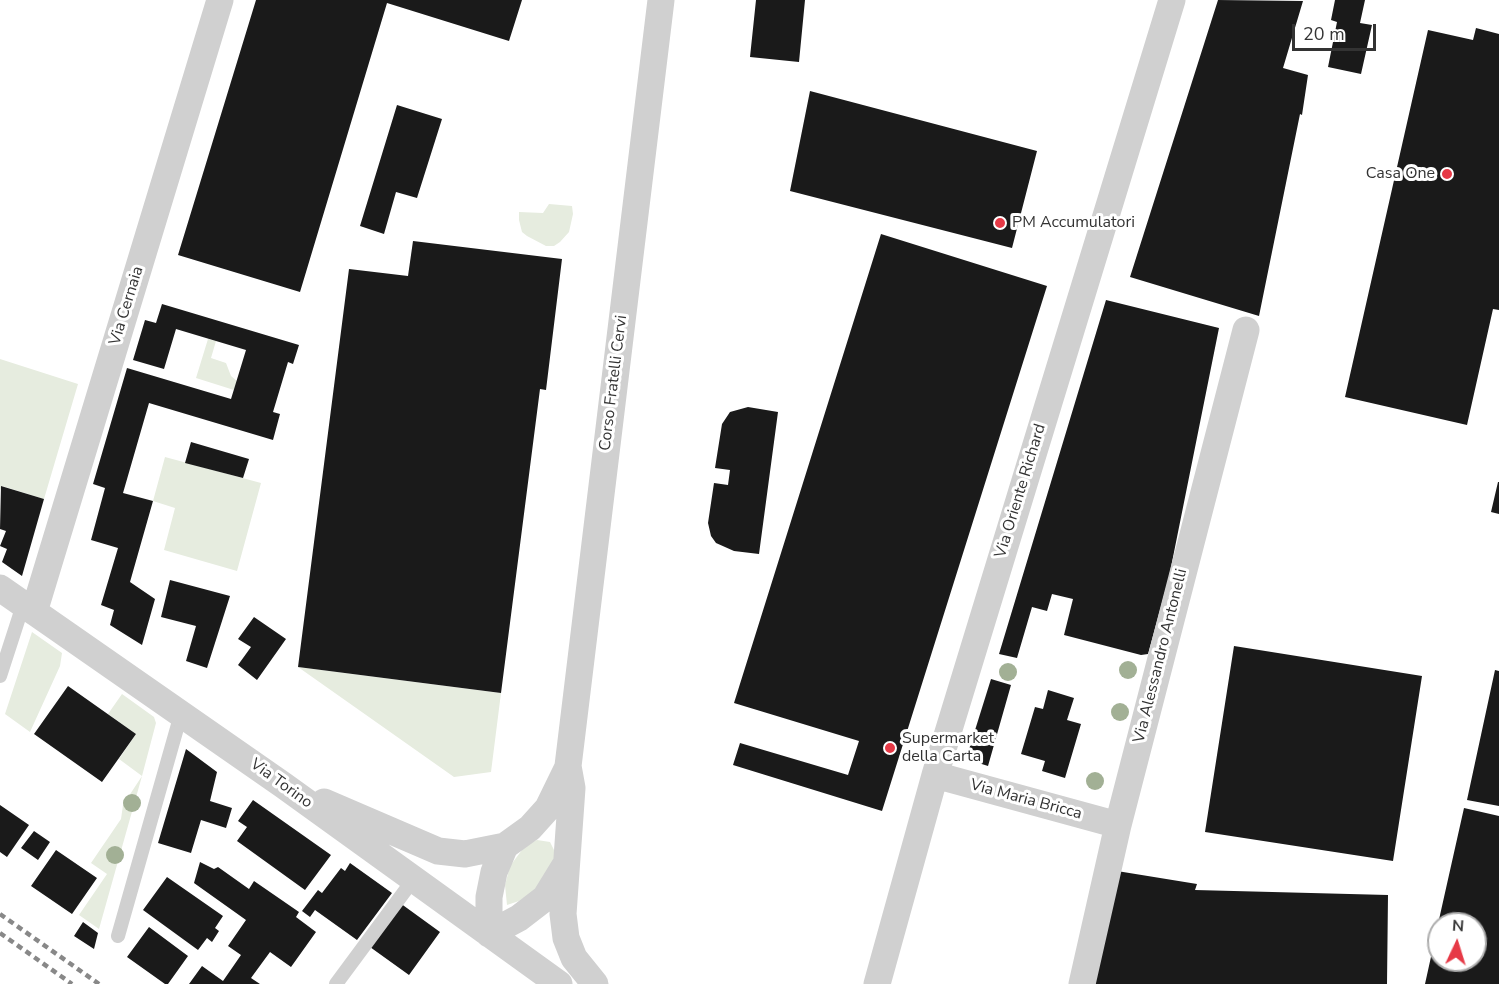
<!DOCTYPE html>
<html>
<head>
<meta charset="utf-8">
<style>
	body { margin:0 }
	#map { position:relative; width:1499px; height:984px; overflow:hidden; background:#fff; font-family:"Nunito Sans",sans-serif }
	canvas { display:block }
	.north { position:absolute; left:1427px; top:912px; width:60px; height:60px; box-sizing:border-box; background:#fff; border:2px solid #adadad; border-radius:50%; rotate:4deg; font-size:16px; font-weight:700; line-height:24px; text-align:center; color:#333 }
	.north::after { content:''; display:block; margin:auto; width:21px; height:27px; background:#e63946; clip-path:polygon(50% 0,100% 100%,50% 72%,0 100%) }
	.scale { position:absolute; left:1292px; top:24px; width:84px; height:27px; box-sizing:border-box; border:3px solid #333; border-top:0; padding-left:8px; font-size:18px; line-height:21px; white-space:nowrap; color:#333; -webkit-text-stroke:4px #fff; paint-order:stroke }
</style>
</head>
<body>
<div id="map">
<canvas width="1499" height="984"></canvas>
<div class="north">N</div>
<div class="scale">20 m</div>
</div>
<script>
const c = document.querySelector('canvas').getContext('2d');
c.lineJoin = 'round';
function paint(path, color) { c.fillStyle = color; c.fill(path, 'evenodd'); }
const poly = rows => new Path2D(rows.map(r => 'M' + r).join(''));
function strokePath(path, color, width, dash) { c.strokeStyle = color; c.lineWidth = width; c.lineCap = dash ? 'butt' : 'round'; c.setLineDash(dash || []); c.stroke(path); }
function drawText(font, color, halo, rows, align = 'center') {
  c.font = font + ' "Nunito Sans",sans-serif'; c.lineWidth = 6; c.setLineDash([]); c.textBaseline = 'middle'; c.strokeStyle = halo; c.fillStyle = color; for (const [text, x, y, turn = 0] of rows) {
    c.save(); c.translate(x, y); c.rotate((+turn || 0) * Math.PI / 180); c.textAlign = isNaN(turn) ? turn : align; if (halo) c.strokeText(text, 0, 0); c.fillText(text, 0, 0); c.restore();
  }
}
paint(poly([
	[549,204,572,206,573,214,569,232,560,242,554,246,546,246,527,236,522,232,519,220,519,212,543,213],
	[208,339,216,341,211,358,226,363,231,376,237,381,234,390,196,378],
	[0,359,78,384,44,499,2,486,0,490],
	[165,457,261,483,237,571,164,550,175,508,153,501],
	[32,632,62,653,60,666,30,732,5,714],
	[298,667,501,693,491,772,454,777],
	[122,694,154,717,156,723,142,776,99,929,79,915,107,874,91,863,121,819,123,805,142,776,119,759,136,734,108,714],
	[537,840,550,842,558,858,545,884,519,901,507,905,505,885,510,866,525,846]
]), '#e6ecdf');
paint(poly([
	[256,0,522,0,509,41,387,3,300,292,178,255],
	[756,0,805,0,799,62,750,57],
	[1218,0,1303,1,1283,68,1308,75,1302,115,1300,114,1259,316,1130,277],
	[1335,0,1365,0,1360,23,1372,25,1361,74,1328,67,1337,22,1331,20],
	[1476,28,1499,34,1499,310,1493,309,1467,425,1345,397,1428,30,1473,40],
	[810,91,1037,151,1012,248,790,191],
	[397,105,442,119,417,198,396,192,384,234,360,226],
	[881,234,1047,286,882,811,733,765,740,743,848,775,859,741,734,703],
	[413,241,562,259,546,390,540,389,501,693,298,667,349,269,408,276],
	[1106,300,1219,328,1169,577,1148,654,1141,655,1064,635,1073,599,1052,594,1047,611,1032,607,1017,658,999,654],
	[162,304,299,345,293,364,288,362,273,412,280,414,273,440,149,403,123,493,153,501,130,582,155,599,142,645,110,625,114,610,101,605,118,548,91,540,105,488,93,484,127,368,231,399,246,350,176,329,164,369,133,360,145,320,156,323],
	[748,407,778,412,759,554,734,551,716,543,711,536,708,523,714,483,728,485,730,470,715,468,722,424,730,412],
	[191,442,249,459,243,478,185,463],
	[1498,482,1499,482,1499,514,1491,512],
	[1,486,44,499,22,576,2,562,7,549,0,546,6,531,0,529],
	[170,580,230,596,207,668,186,661,196,626,161,617],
	[254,617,286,639,257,680,238,665,251,647,238,639],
	[1234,646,1422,676,1393,861,1205,832],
	[1495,670,1499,671,1499,806,1467,800],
	[991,679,1011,685,988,766,966,759],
	[68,686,136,734,102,782,34,734],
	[1048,690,1074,698,1067,720,1081,724,1065,778,1042,771,1045,761,1021,754,1035,707,1043,709],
	[186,749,217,772,210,801,232,808,226,828,201,820,191,853,158,843],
	[253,800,331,855,305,890,237,841,247,827,238,821],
	[0,805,29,825,7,857,0,852],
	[1464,808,1499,816,1499,984,1425,984,1438,925,1439,960,1475,960,1475,924,1438,924],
	[34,831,50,842,38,860,21,848],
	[56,850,97,878,72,914,31,886],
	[200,862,214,869,218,867,249,889,254,881,299,912,296,917,316,932,291,967,270,952,251,978,260,984,189,984,202,966,223,981,241,955,228,946,246,920,194,883],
	[350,863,392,893,357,940,315,910,310,917,302,911,318,890,322,893,341,868,345,871],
	[1117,871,1197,884,1195,890,1388,895,1387,984,1092,984],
	[167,877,223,916,215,928,219,931,212,942,207,938,198,950,143,910],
	[400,903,440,932,409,975,370,947],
	[83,922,98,933,94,949,74,936],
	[149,927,188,956,168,984,165,984,127,957]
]), '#1a1a1a');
strokePath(poly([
	[0,676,23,605],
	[118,936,181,714],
	[336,984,413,880]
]), '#d0d0d0', 14);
strokePath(poly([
	[0,588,283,785,559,984],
	[34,612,220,0],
	[935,775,1118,825],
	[324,802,438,851,465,854,505,846,530,828,548,808,568,767],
	[489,934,519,918,545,898,564,867],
	[489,934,489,897,494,872,505,846],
	[595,984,574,958,566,938,563,914,572,788,568,766,661,0],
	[877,984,935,775,1172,0],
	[1082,984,1118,825,1246,330]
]), '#d0d0d0', 27);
strokePath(poly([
	[0,914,99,984],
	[0,933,72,984]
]), '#888', 4.5, [6, 4.5]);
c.fillStyle = '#a2b095';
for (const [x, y] of [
	[1128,670],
	[1008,672],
	[1120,712],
	[1095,781],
	[132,803],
	[115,855]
]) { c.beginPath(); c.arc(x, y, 9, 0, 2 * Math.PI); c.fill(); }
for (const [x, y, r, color] of [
	[1447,174,6,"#e63946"],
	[1000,223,6,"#e63946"],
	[890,748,6,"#e63946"]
]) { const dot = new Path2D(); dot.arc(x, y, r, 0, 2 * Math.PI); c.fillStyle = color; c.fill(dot); strokePath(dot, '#fff', 2); }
drawText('16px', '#333', '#fff', [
	["Casa One",1435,174,"right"],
	["PM Accumulatori",1012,223],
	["Supermarket",902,739],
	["della Carta",902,757]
], 'left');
drawText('16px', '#333', '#fff', [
	["Via Cernaia",127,306,-73],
	["Corso Fratelli Cervi",614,383,-83],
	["Via Oriente Richard",1021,491,-73],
	["Via Alessandro Antonelli",1161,656,-76],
	["Via Torino",281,784,36],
	["Via Maria Bricca",1026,800,15]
]);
</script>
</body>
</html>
